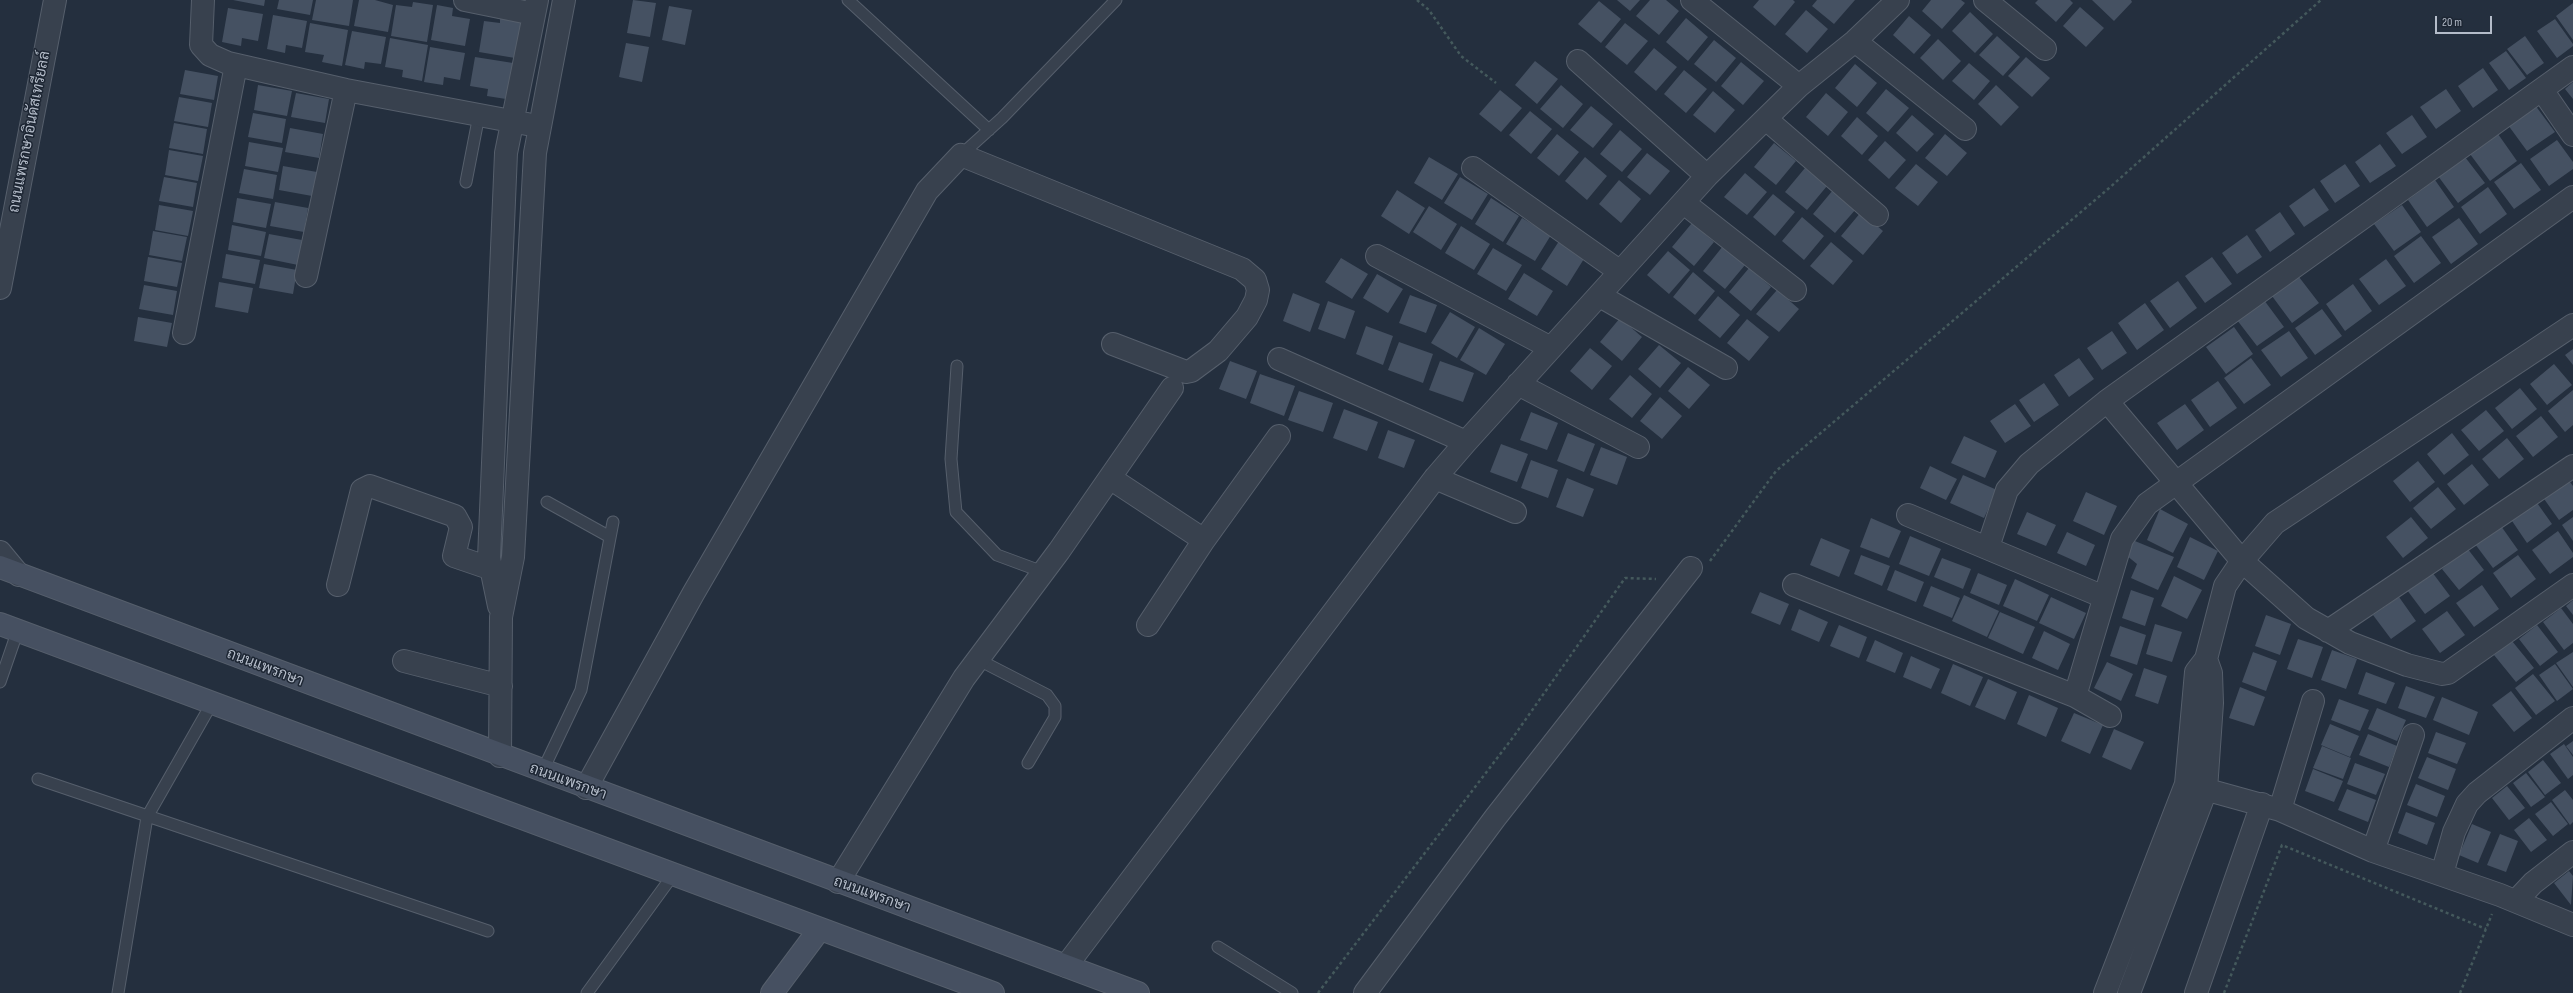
<!DOCTYPE html>
<html>
<head>
<meta charset="utf-8">
<style>
	body { margin:0 }
	#map { position:relative; width:2573px; height:993px; overflow:hidden; background:#242f3e; font-family:"Sofia Sans Condensed",sans-serif }
	canvas { display:block }
	.scale { position:absolute; left:2435px; top:16px; width:57px; height:18px; box-sizing:border-box; border:2px solid #b4bcc9; border-top:0; padding-left:5px; font-size:12px; line-height:14px; white-space:nowrap; color:#b4bcc9; -webkit-text-stroke:3px #1d2633; paint-order:stroke }
</style>
</head>
<body>
<div id="map">
<canvas width="2573" height="993"></canvas>
<div class="scale">20 m</div>
</div>
<script>
const c = document.querySelector('canvas').getContext('2d');
c.lineJoin = 'round';
function paint(path, color) { c.fillStyle = color; c.fill(path, 'evenodd'); }
const poly = rows => new Path2D(rows.map(r => 'M' + r).join(''));
function strokePath(path, color, width, dash) { c.strokeStyle = color; c.lineWidth = width; c.lineCap = dash ? 'butt' : 'round'; c.setLineDash(dash || []); c.stroke(path); }
function drawText(font, color, halo, rows, align = 'center') {
  c.font = font + ' "Sofia Sans Condensed",Sarabun,sans-serif'; c.lineWidth = 3; c.setLineDash([]); c.textBaseline = 'middle'; c.strokeStyle = halo; c.fillStyle = color; for (const [text, x, y, turn = 0] of rows) {
    c.save(); c.translate(x, y); c.rotate((+turn || 0) * Math.PI / 180); c.textAlign = isNaN(turn) ? turn : align; if (halo) c.strokeText(text, 0, 0); c.fillText(text, 0, 0); c.restore();
  }
}
paint(poly([
	[233,0,265,0,264,6],
	[279,0,313,0,310,15,277,9],
	[316,0,353,0,349,26,312,20],
	[359,0,375,0,393,5,388,32,354,26],
	[633,0,656,3,650,37,627,33],
	[1617,0,1640,0,1630,11],
	[1650,0,1666,0,1679,11,1659,35,1636,16],
	[1759,0,1793,0,1795,2,1775,26,1753,7],
	[1817,0,1855,0,1834,24,1812,6],
	[1931,0,1961,0,1965,3,1942,29,1922,11],
	[2038,0,2070,0,2073,3,2056,22,2035,3],
	[2092,0,2131,0,2132,2,2114,21],
	[1599,1,1621,19,1601,43,1578,24],
	[413,2,433,5,427,42,391,36,396,5,412,7],
	[2573,3,2573,40,2556,16],
	[437,5,453,8,452,16,470,19,465,46,431,40],
	[669,6,692,10,685,45,662,40],
	[2080,7,2104,28,2086,47,2063,26],
	[228,8,263,14,258,41,242,38,241,46,222,42],
	[1806,10,1828,29,1807,53,1785,34],
	[1970,12,1993,34,1975,53,1952,31],
	[273,15,307,21,302,48,286,45,285,53,267,49],
	[1909,16,1931,35,1914,54,1893,35],
	[500,18,521,21,515,58,479,52,484,21,500,23],
	[1686,18,1708,37,1688,61,1666,42],
	[2555,19,2573,44,2573,46,2557,58,2537,31],
	[310,23,348,30,342,66,322,62,324,55,305,52],
	[1625,23,1648,41,1627,65,1605,47],
	[352,31,386,37,381,64,365,62,364,69,345,65],
	[1997,36,2020,57,2003,76,1979,55],
	[2525,36,2544,63,2527,75,2507,49],
	[390,38,428,45,422,81,402,77,403,70,385,67],
	[1938,39,1961,61,1943,80,1920,58],
	[1714,40,1736,58,1716,82,1694,64],
	[626,43,649,47,642,82,619,77],
	[430,47,465,53,460,80,444,77,443,85,424,82],
	[1654,48,1677,67,1656,91,1634,72],
	[2506,51,2526,78,2509,90,2489,63],
	[475,57,513,63,506,99,487,96,488,89,470,86],
	[2026,57,2050,78,2032,97,2008,76],
	[1535,61,1558,79,1537,104,1515,85],
	[1741,62,1764,81,1743,105,1721,86],
	[1969,63,1990,81,1974,100,1952,81],
	[1855,64,1877,83,1857,107,1835,88],
	[2483,68,2498,90,2473,108,2458,86],
	[185,70,218,76,214,100,180,94],
	[1684,70,1707,89,1686,113,1664,94],
	[2573,82,2573,99,2565,89],
	[258,85,292,91,287,116,254,110],
	[1561,85,1583,104,1563,128,1540,109],
	[1996,85,2019,107,2001,126,1978,104],
	[1886,89,1909,108,1888,132,1866,113],
	[2446,89,2461,111,2436,129,2420,107],
	[1500,90,1522,108,1501,132,1479,114],
	[1713,91,1735,110,1715,133,1693,115],
	[296,93,329,99,325,123,291,117],
	[1826,93,1848,112,1828,136,1806,117],
	[179,97,212,103,208,127,174,121],
	[2535,105,2555,132,2527,151,2508,125],
	[1591,106,1613,124,1593,148,1570,130],
	[1530,111,1552,129,1531,154,1509,135],
	[253,113,286,119,282,143,248,137],
	[1912,115,1934,134,1917,152,1896,133],
	[2412,115,2427,137,2402,154,2386,133],
	[1857,117,1878,136,1862,155,1841,136],
	[174,123,207,129,203,154,169,148],
	[290,128,323,134,319,158,285,152],
	[1620,130,1642,149,1622,172,1600,154],
	[1557,134,1579,152,1559,176,1537,158],
	[1945,134,1967,153,1947,176,1925,158],
	[2498,134,2517,161,2490,181,2470,154],
	[2557,140,2573,162,2573,169,2549,186,2530,159],
	[1885,141,1906,160,1889,179,1868,160],
	[249,142,283,148,278,172,245,166],
	[1774,143,1796,161,1776,185,1754,167],
	[2380,144,2396,166,2370,183,2355,162],
	[169,150,203,156,198,181,165,175],
	[1647,153,1670,171,1650,195,1627,177],
	[1429,157,1458,174,1442,200,1414,183],
	[1585,157,1607,176,1587,200,1565,181],
	[2465,157,2485,183,2458,203,2438,176],
	[2521,163,2541,190,2514,209,2494,182],
	[1916,164,1938,182,1918,206,1895,188],
	[2345,164,2360,186,2335,203,2320,181],
	[283,166,317,172,312,196,279,190],
	[1805,168,1827,186,1807,210,1785,192],
	[244,169,277,175,273,199,239,193],
	[1745,173,1767,192,1747,215,1724,197],
	[164,177,197,183,193,207,159,201],
	[1460,177,1488,194,1472,220,1444,203],
	[1619,180,1641,199,1621,223,1599,204],
	[2435,180,2454,207,2427,227,2408,200],
	[2488,187,2507,214,2480,234,2461,207],
	[2314,188,2329,210,2304,227,2289,206],
	[1397,190,1425,208,1409,234,1381,216],
	[1833,190,1856,209,1835,233,1813,214],
	[1773,194,1795,212,1775,236,1753,217],
	[237,198,271,204,266,228,233,222],
	[1491,198,1519,216,1503,242,1475,224],
	[275,202,308,208,304,232,270,226],
	[159,205,193,211,188,236,155,230],
	[2402,205,2421,232,2394,251,2374,224],
	[1429,206,1457,224,1441,250,1413,232],
	[1861,212,1883,231,1863,255,1841,236],
	[2280,212,2295,234,2270,252,2255,230],
	[1802,217,1824,236,1804,260,1782,241],
	[1522,218,1551,235,1535,261,1506,244],
	[2459,218,2478,244,2451,264,2432,237],
	[1692,223,1714,242,1694,266,1672,247],
	[232,225,266,232,261,256,228,250],
	[1461,226,1490,244,1474,270,1445,253],
	[153,231,187,237,182,261,149,255],
	[269,234,302,240,298,265,264,258],
	[2247,235,2262,257,2237,274,2222,253],
	[2421,236,2441,263,2414,283,2394,256],
	[1561,238,1587,254,1567,286,1541,269],
	[1831,242,1853,261,1833,285,1810,266],
	[1723,246,1745,265,1725,289,1703,271],
	[1493,248,1522,265,1506,291,1477,274],
	[1668,251,1690,270,1669,294,1647,275],
	[226,254,260,260,255,284,222,278],
	[148,257,182,263,177,287,144,281],
	[2212,257,2232,284,2205,303,2185,276],
	[1341,258,1368,274,1352,299,1325,282],
	[2386,259,2406,286,2379,305,2359,279],
	[264,264,297,270,293,294,259,288],
	[1749,268,1771,287,1751,311,1729,292],
	[1693,272,1715,291,1695,315,1673,297],
	[1524,273,1553,291,1537,316,1508,299],
	[1377,274,1403,289,1388,313,1363,298],
	[2299,277,2319,303,2292,323,2272,296],
	[2178,281,2197,308,2170,328,2150,301],
	[219,282,253,288,248,313,215,307],
	[2353,284,2372,311,2345,331,2326,304],
	[144,285,177,291,173,315,139,309],
	[1777,290,1799,309,1779,332,1756,314],
	[1293,293,1320,304,1310,332,1283,321],
	[1410,295,1437,305,1426,333,1399,323],
	[1718,296,1740,315,1720,338,1698,320],
	[2264,300,2284,327,2257,346,2237,320],
	[1328,301,1355,311,1345,339,1318,329],
	[2145,303,2164,330,2137,350,2118,323],
	[2322,309,2342,336,2315,355,2295,328],
	[1450,312,1475,327,1457,358,1431,343],
	[138,317,172,323,167,347,134,341],
	[1620,318,1642,337,1622,361,1600,342],
	[1747,319,1769,337,1749,361,1727,343],
	[1366,326,1393,336,1383,365,1356,354],
	[2234,327,2253,354,2226,374,2206,347],
	[1479,328,1505,344,1486,375,1460,360],
	[2112,331,2127,353,2102,370,2087,348],
	[2289,331,2308,358,2281,377,2261,350],
	[1399,342,1433,354,1423,383,1388,370],
	[1659,345,1681,363,1660,388,1638,369],
	[1590,348,1612,366,1592,390,1570,371],
	[2573,349,2573,365,2565,355],
	[2079,358,2094,379,2069,397,2054,375],
	[2251,358,2271,385,2244,404,2224,378],
	[1230,361,1257,371,1246,399,1219,389],
	[1440,361,1474,373,1463,402,1429,390],
	[2554,364,2572,385,2547,405,2530,384],
	[1688,367,1710,385,1689,409,1668,391],
	[1260,374,1295,386,1284,416,1250,403],
	[1630,375,1652,394,1632,418,1609,399],
	[2218,381,2237,408,2210,427,2191,400],
	[2044,383,2059,405,2034,422,2019,400],
	[2520,388,2537,409,2512,429,2495,408],
	[2573,390,2573,425,2565,432,2548,411],
	[1299,391,1333,403,1323,432,1288,420],
	[1660,397,1682,416,1662,439,1640,421],
	[2015,404,2031,426,2005,443,1990,421],
	[2185,404,2204,430,2177,450,2157,423],
	[1344,409,1378,422,1367,451,1333,438],
	[2486,410,2504,431,2479,451,2461,430],
	[1531,412,1558,423,1547,450,1520,440],
	[2541,416,2558,437,2533,457,2516,436],
	[1388,430,1415,440,1404,468,1378,458],
	[1568,433,1595,444,1584,472,1557,461],
	[2452,433,2469,455,2444,475,2427,454],
	[1964,436,1997,451,1985,478,1951,463],
	[2507,438,2524,459,2499,479,2482,459],
	[1501,444,1528,454,1517,482,1490,472],
	[1601,447,1627,457,1617,485,1590,475],
	[1531,460,1558,470,1548,498,1521,488],
	[2418,461,2435,482,2410,502,2393,481],
	[2472,464,2489,485,2464,505,2447,484],
	[1930,466,1957,479,1946,500,1920,488],
	[1963,475,1997,490,1984,518,1950,503],
	[1567,478,1594,489,1583,517,1556,507],
	[2567,478,2573,486,2573,510,2559,520,2542,496],
	[2438,487,2456,509,2431,529,2413,508],
	[2086,492,2117,506,2104,535,2073,521],
	[2535,500,2552,524,2527,543,2510,518],
	[2160,509,2188,524,2173,553,2147,540],
	[2027,512,2056,525,2046,546,2017,534],
	[2411,517,2428,538,2403,558,2386,537],
	[2573,517,2573,541,2562,525],
	[1871,518,1901,531,1889,558,1860,547],
	[2501,526,2518,550,2493,568,2475,544],
	[2558,531,2573,553,2573,557,2550,574,2532,550],
	[2067,532,2095,545,2086,566,2057,553],
	[1910,536,1941,549,1929,576,1899,564],
	[2190,537,2218,551,2204,580,2177,567],
	[1821,538,1850,550,1839,577,1810,565],
	[2130,539,2174,557,2158,590,2131,578,2137,564,2126,555],
	[2467,548,2484,570,2459,590,2442,569],
	[1861,555,1890,566,1882,586,1854,574],
	[2518,555,2536,579,2511,598,2493,573],
	[1942,558,1971,569,1963,589,1934,577],
	[1895,570,1924,582,1916,602,1887,590],
	[2432,572,2450,596,2425,614,2407,590],
	[1978,573,2007,585,1999,605,1970,593],
	[2174,576,2202,590,2187,619,2161,606],
	[2015,579,2049,595,2037,621,2003,606],
	[2482,585,2499,609,2474,627,2456,603],
	[1931,586,1960,598,1952,618,1923,606],
	[2131,590,2154,598,2145,626,2122,618],
	[1760,592,1789,604,1780,625,1751,613],
	[1964,595,1999,611,1987,637,1952,621],
	[2051,597,2086,613,2074,639,2039,623],
	[2399,597,2416,621,2391,639,2373,615],
	[2573,600,2573,615,2566,606],
	[2561,608,2573,624,2573,643,2564,650,2543,622],
	[1799,609,1828,622,1819,642,1791,630],
	[2447,611,2465,635,2440,653,2422,629],
	[2000,612,2035,627,2023,654,1988,638],
	[2266,615,2291,624,2280,655,2255,646],
	[2155,624,2182,632,2172,662,2146,654],
	[1839,625,1867,637,1859,658,1830,646],
	[2537,625,2558,652,2540,666,2519,639],
	[2120,626,2146,635,2137,665,2110,656],
	[2044,631,2070,644,2058,670,2032,658],
	[2298,639,2323,647,2312,678,2287,669],
	[1875,640,1903,653,1895,673,1866,661],
	[2512,641,2534,668,2516,682,2494,655],
	[2332,650,2357,659,2346,689,2321,680],
	[2253,652,2277,661,2266,691,2242,682],
	[2573,652,2573,687,2556,663],
	[1911,656,1940,669,1931,689,1903,677],
	[2107,662,2133,674,2121,701,2094,688],
	[1953,664,1983,677,1970,706,1941,693],
	[2555,664,2573,689,2557,701,2539,675],
	[2144,668,2167,676,2158,704,2135,696],
	[2366,672,2395,683,2386,704,2358,694],
	[2533,674,2555,701,2536,715,2515,688],
	[1988,679,2017,692,2005,720,1975,707],
	[2406,686,2435,697,2426,718,2398,708],
	[2240,687,2265,697,2254,726,2229,718],
	[2511,691,2532,718,2514,732,2492,705],
	[2029,695,2058,708,2046,737,2017,724],
	[2442,697,2478,712,2469,735,2433,720],
	[2339,699,2369,710,2360,731,2331,720],
	[2377,708,2406,720,2397,741,2368,729],
	[2074,713,2103,725,2090,754,2061,741],
	[2330,724,2359,736,2350,757,2321,745],
	[2114,729,2144,742,2131,770,2102,757],
	[2436,732,2466,743,2457,764,2428,753],
	[2368,734,2397,746,2389,767,2359,755],
	[2573,741,2573,755,2566,746],
	[2564,744,2573,757,2573,775,2568,779,2550,754],
	[2322,746,2351,758,2343,779,2313,768],
	[2427,757,2456,769,2448,790,2418,778],
	[2543,760,2561,783,2545,795,2528,772],
	[2355,763,2385,774,2376,795,2347,784],
	[2313,769,2343,781,2334,802,2305,791],
	[2526,773,2545,797,2531,807,2513,783],
	[2416,784,2445,796,2437,817,2407,805],
	[2507,786,2525,808,2509,820,2492,798],
	[2347,789,2376,800,2368,822,2338,810],
	[2565,790,2573,800,2573,822,2570,825,2552,800],
	[2551,802,2568,824,2553,836,2535,814],
	[2406,812,2435,823,2427,845,2398,833],
	[2529,818,2547,840,2531,852,2514,830],
	[2472,824,2491,832,2478,863,2459,855],
	[2500,834,2518,841,2506,872,2487,865],
	[2569,871,2573,876,2571,905,2554,883]
]), '#455162');
const lane = poly([
	[848,0,989,130],
	[961,155,1002,118,1116,0],
	[466,182,479,115],
	[957,366,951,459,956,512,997,555,1043,572],
	[547,502,610,537],
	[979,660,1047,695,1055,706,1055,717,1028,763],
	[0,682,18,630],
	[542,772,581,690,613,522],
	[38,779,488,931],
	[1218,947,1292,993],
	[118,993,147,817,212,703],
	[587,993,673,875]
]);
const street = poly([
	[203,0,201,45,210,55,228,63,346,90,527,124],
	[465,0,534,14],
	[1692,0,1799,86],
	[1985,0,2045,49],
	[1855,41,1965,129],
	[1578,61,1707,176],
	[2542,90,2573,135],
	[1766,119,1877,215],
	[1473,168,1619,271],
	[1684,203,1795,290],
	[1377,256,1551,348],
	[306,276,346,90],
	[0,288,55,0],
	[1600,296,1726,368],
	[184,333,236,65],
	[1279,359,1466,442],
	[1518,384,1638,447],
	[2107,401,2242,561,2306,618,2350,643,2407,665,2442,674,2448,673,2573,585],
	[1110,478,1204,540,1279,436],
	[1435,478,1515,512],
	[1908,515,2104,597],
	[1988,547,2007,490,2029,464,2107,401,2573,67],
	[0,552,19,575],
	[338,585,362,490,370,486,455,516,461,527,454,556,492,569],
	[1794,585,2075,696,2122,539,2147,504,2573,197],
	[499,606,489,558,506,153,537,0],
	[1148,625,1204,540],
	[2328,631,2573,466],
	[404,661,501,686],
	[2075,696,2110,716],
	[500,756,501,617,513,557,535,153,564,0],
	[2186,784,2280,810,2373,851,2500,895,2573,925],
	[586,788,693,594,927,191,961,155,1242,269,1255,280,1258,290,1256,300,1247,317,1218,351,1191,371,1186,372,1113,344],
	[2280,810,2313,701],
	[2373,851,2413,735],
	[2442,874,2454,832,2467,804,2477,793,2573,718],
	[838,882,964,678,1059,551,1172,388],
	[2516,901,2533,883,2573,852],
	[1066,966,1435,478,1466,442,1707,176,1799,86,1855,41,1898,0],
	[1365,993,1495,818,1691,568],
	[2105,993,2186,784,2196,672,2206,659,2225,586,2242,561,2275,523,2573,325],
	[2129,993,2206,790,2212,703,2211,673,2206,659],
	[2196,993,2262,804]
]);
const secondary = poly([
	[0,567,1138,993],
	[0,624,993,993],
	[772,993,819,930]
]);
strokePath(lane, '#565f6c', 13);
strokePath(street, '#565f6c', 24);
strokePath(secondary, '#565f6c', 24);
strokePath(poly([
	[1417,0,1429,10,1461,56,1496,83],
	[1710,561,1776,471,2108,189,2321,0],
	[1318,993,1514,736,1625,578,1656,579],
	[2224,993,2282,845,2486,929],
	[2460,993,2492,914]
]), '#44595c', 2.5, [3, 3]);
strokePath(lane, '#38414e', 11);
strokePath(street, '#38414e', 22);
strokePath(secondary, '#465061', 22);
drawText('15px', '#b4bcc9', '#1d2633', [
	["ถนนแพรกษาอินดัสเทรียลล์",30,132,-79],
	["ถนนแพรกษา",265,668,21],
	["ถนนแพรกษา",568,782,20],
	["ถนนแพรกษา",872,895,20]
]);
</script>
</body>
</html>
